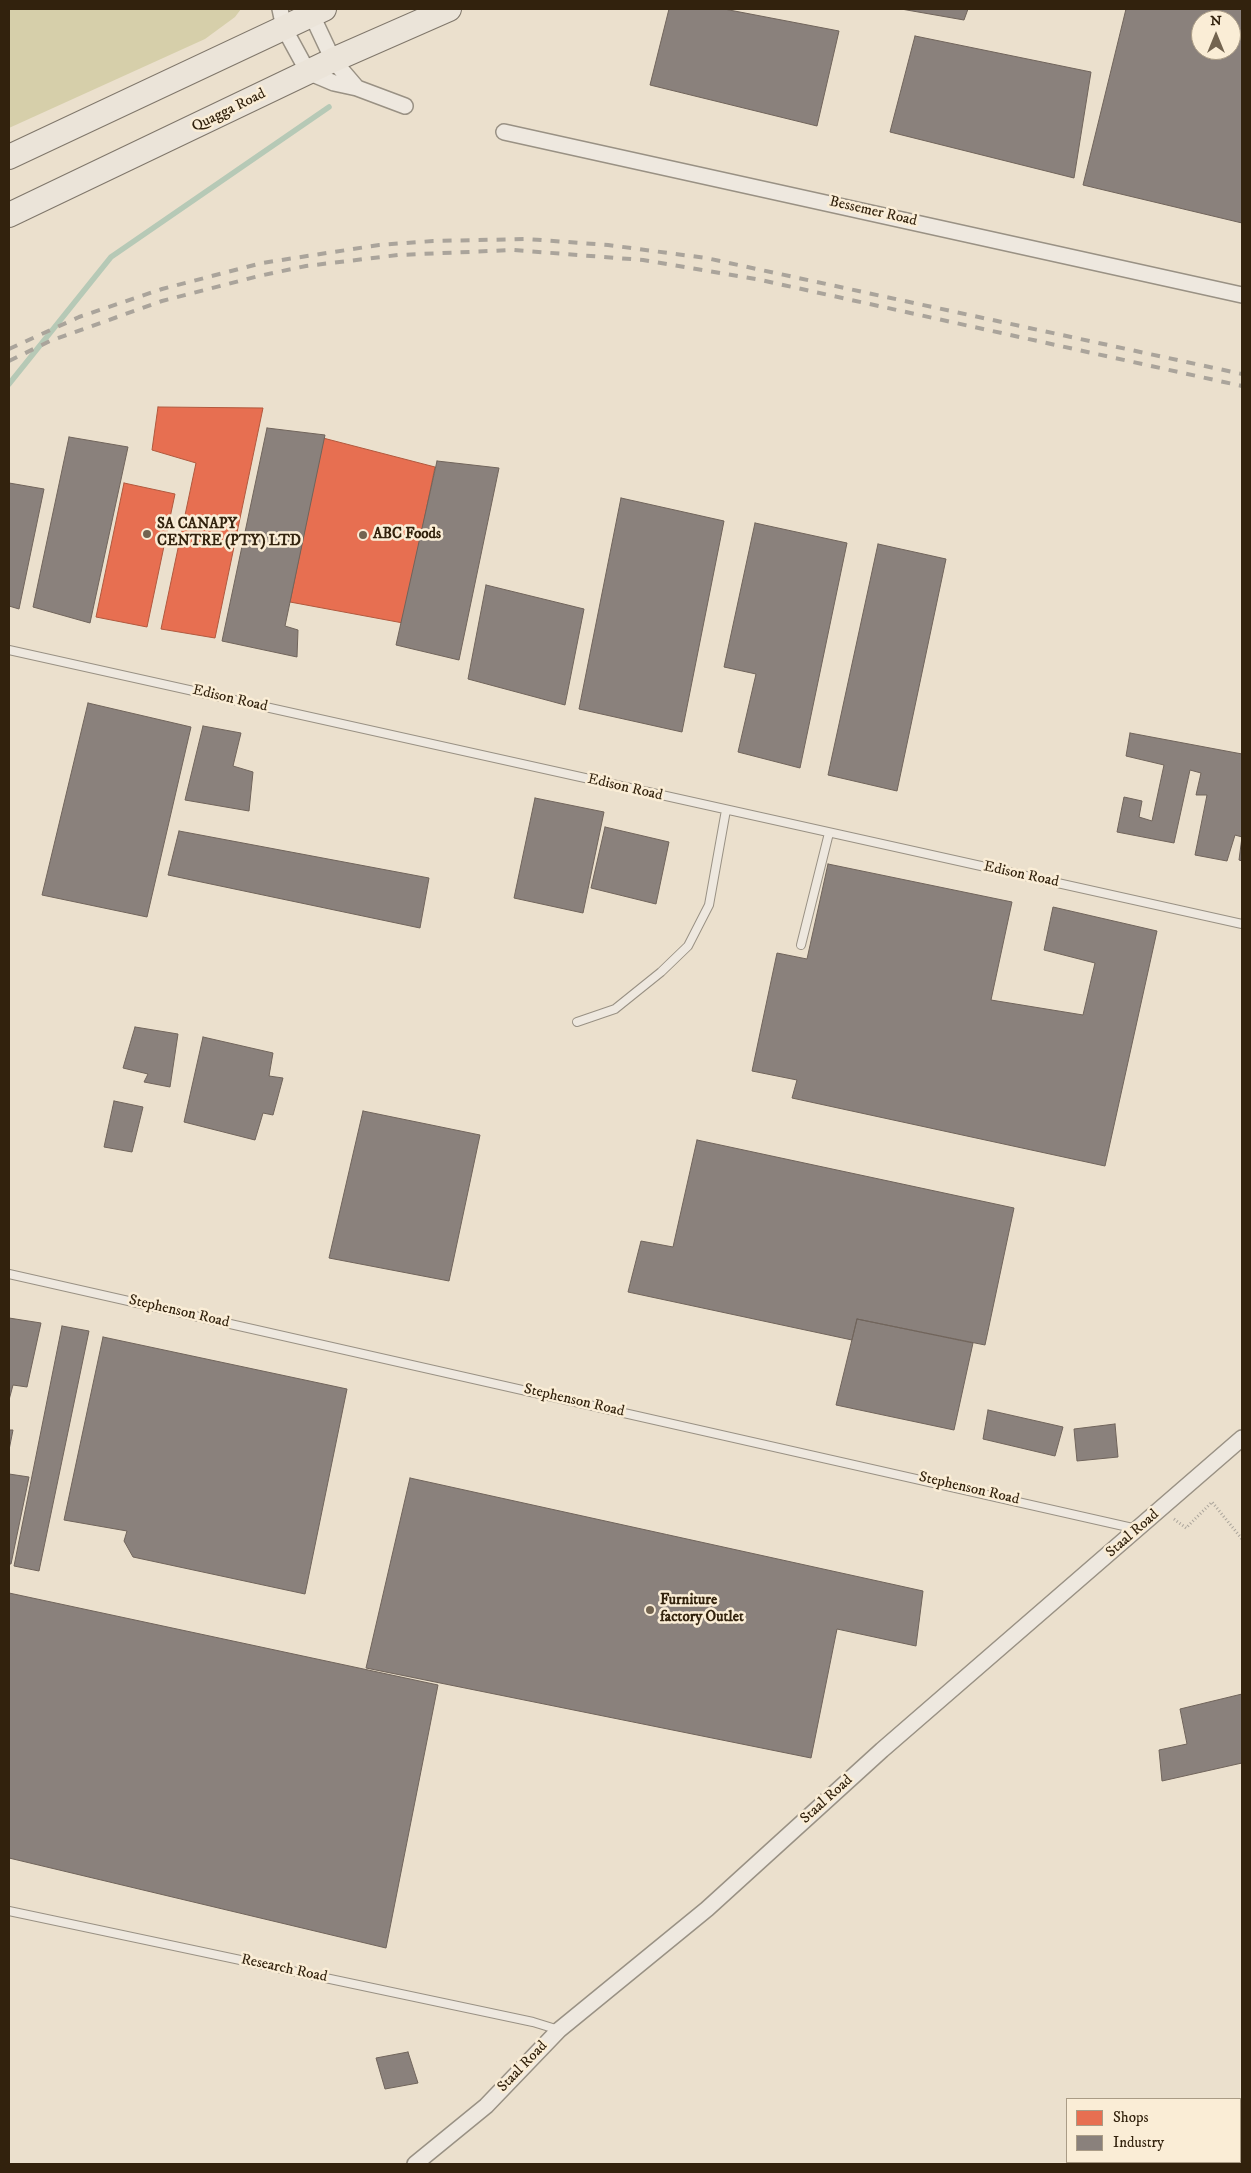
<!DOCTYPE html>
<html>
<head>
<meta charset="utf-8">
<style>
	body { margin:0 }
	#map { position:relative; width:1251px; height:2173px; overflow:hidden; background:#ebe0cd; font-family:"IM FELL DW Pica",serif }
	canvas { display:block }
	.frame { position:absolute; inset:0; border:10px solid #32220d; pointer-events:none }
	.legend { position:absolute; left:1066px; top:2098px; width:175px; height:65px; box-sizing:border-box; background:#faedd6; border:1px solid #aa9c86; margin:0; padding:6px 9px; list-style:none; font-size:15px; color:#32220d }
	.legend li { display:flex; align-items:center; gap:10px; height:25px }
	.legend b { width:25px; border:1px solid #aa9c86 }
	.north { position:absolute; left:1191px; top:10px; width:50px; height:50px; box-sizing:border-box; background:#faedd6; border:1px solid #aa9c86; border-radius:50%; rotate:0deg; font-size:14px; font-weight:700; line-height:20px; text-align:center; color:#32220d }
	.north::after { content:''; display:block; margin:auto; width:18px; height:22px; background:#736450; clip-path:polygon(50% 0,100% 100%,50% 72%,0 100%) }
</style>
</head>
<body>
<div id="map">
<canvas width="1251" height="2173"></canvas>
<div class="frame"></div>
<ul class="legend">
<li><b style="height:14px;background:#e76f51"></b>Shops</li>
<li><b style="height:14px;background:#8a817c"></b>Industry</li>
</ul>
<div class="north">N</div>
</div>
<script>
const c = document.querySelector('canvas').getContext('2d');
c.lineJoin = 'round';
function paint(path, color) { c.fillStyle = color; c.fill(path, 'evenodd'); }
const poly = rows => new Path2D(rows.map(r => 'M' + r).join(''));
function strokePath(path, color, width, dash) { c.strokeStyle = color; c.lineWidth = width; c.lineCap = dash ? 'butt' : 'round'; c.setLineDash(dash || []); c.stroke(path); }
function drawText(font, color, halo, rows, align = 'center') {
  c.font = font + ' "IM FELL DW Pica",serif'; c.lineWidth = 5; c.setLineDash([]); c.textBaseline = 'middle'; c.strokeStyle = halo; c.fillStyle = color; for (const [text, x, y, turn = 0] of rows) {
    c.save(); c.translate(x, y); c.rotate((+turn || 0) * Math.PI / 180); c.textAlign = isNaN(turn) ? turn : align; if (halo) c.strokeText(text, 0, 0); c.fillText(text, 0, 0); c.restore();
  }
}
paint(poly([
	[9,9,241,9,235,17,205,39,9,128]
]), '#d6cfaa');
const shops = poly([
	[158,407,263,408,215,638,161,629,196,463,152,450,158,407],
	[323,438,435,467,403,623,290,602,323,438],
	[124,483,175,494,147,627,96,617,124,483]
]);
paint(shops, '#e76f51');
strokePath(shops, '#b1583d', 1);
const industry = poly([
	[669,9,724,9,839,31,817,126,650,85,669,9],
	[901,9,968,9,964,20,901,9],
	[1126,9,1242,9,1242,223,1083,185,1126,9],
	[1201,20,1231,20,1231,50,1201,50,1201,20],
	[915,36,1091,72,1074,178,890,132,915,36],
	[267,428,325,435,285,626,298,630,297,657,222,641,267,428],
	[69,437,128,447,90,623,33,607,69,437],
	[437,461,499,468,459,660,396,645,437,461],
	[9,483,44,489,19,609,9,606,9,483],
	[621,498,724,521,682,732,579,709,621,498],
	[755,523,847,543,800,768,738,752,756,674,724,667,755,523],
	[878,544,946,559,897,791,828,775,878,544],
	[486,585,584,609,565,705,468,679,486,585],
	[88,703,191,727,147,917,42,895,88,703],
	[203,726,241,733,233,766,253,772,249,811,185,800,203,726],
	[1130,733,1242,754,1242,861,1239,860,1242,837,1235,835,1227,861,1195,855,1207,795,1196,795,1201,773,1190,770,1174,843,1117,832,1124,797,1142,801,1139,817,1152,821,1164,765,1126,756,1130,733],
	[535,798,604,812,583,913,514,898,535,798],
	[605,827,669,842,656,904,591,888,605,827],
	[179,831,429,878,420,928,168,875,179,831],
	[828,864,1012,902,991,1000,1083,1015,1095,963,1044,950,1053,907,1157,931,1105,1166,792,1098,797,1080,752,1071,777,953,807,959,828,864],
	[135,1027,178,1034,170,1087,144,1082,148,1074,123,1068,135,1027],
	[203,1037,273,1053,269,1076,283,1078,273,1115,263,1113,255,1140,184,1122,203,1037],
	[114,1101,143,1107,132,1152,104,1147,114,1101],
	[363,1111,480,1135,449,1281,329,1258,363,1111],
	[697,1140,1014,1208,985,1345,857,1319,852,1340,628,1292,641,1241,673,1247,697,1140],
	[9,1318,41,1323,27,1387,13,1385,9,1400,9,1318],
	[857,1319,973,1343,954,1430,836,1405,857,1319],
	[62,1326,89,1331,39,1571,14,1566,62,1326],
	[103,1337,347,1389,305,1594,133,1557,124,1541,127,1531,64,1520,103,1337],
	[988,1410,1063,1427,1055,1456,983,1439,988,1410],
	[1115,1424,1118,1457,1077,1461,1074,1429,1115,1424],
	[9,1430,13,1430,9,1450,9,1430],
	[9,1474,29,1477,11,1564,9,1564,9,1474],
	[410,1478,923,1591,916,1646,837,1629,811,1758,366,1668,410,1478],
	[9,1593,438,1685,386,1948,9,1858,9,1593],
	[1242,1694,1242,1763,1162,1781,1159,1750,1187,1744,1180,1709,1242,1694],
	[408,2052,418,2083,385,2089,376,2058,408,2052]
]);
paint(industry, '#8a817c');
strokePath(industry, '#70645b', 1);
strokePath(poly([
	[9,384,111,257,329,107]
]), '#b6c9b6', 5.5);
const lane = poly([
	[9,650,1242,924],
	[801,945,829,833],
	[577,1022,615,1009,661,972,688,946,709,905,726,810],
	[9,1274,1137,1529],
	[9,1911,533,2022,559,2030]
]);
const street = poly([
	[280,9,284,28,308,72,334,83,357,88,405,106],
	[309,9,333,60,357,88],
	[504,132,1242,295],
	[415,2164,486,2106,559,2030,707,1909,882,1750,1242,1438]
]);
const primary = poly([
	[9,157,324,9],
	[9,215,333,60,449,9]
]);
strokePath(lane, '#999184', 10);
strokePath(street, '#999184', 18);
strokePath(primary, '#7f766a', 26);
strokePath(poly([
	[1174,1519,1186,1528,1212,1502,1242,1539]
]), '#aaa49b', 3, [1, 2.5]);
strokePath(lane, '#eee8df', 8);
strokePath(street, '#eee8df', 15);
strokePath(primary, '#ebe4d9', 24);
strokePath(poly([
	[9,349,79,317,162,289,262,263,379,245,433,241,527,239,608,245,706,258,1242,374],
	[9,361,50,341,162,301,259,276,306,266,398,255,513,250,643,260,756,279,1242,386]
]), '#aaa49b', 4, [9, 9]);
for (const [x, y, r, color] of [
	[147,534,5,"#736450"],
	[363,535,5,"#736450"],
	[650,1610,5,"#736450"]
]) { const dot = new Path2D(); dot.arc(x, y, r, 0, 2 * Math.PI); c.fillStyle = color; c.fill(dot); strokePath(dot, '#faedd6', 2); }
drawText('15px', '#32220d', '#faedd6', [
	["Quagga Road",229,111,-26],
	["Bessemer Road",873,212,13],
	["Edison Road",230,699,13],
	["Edison Road",625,788,13],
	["Edison Road",1021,875,12],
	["Stephenson Road",179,1312,13],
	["Stephenson Road",574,1401,13],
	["Stephenson Road",969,1489,13],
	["Staal Road",1133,1534,-41],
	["Staal Road",827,1800,-42],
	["Research Road",284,1969,12],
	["Staal Road",523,2067,-46]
]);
drawText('bold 15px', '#32220d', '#faedd6', [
	["SA CANAPY",157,525],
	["CENTRE (PTY) LTD",157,542],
	["ABC Foods",373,535],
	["Furniture",660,1601],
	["factory Outlet",660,1618]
], 'left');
</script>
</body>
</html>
